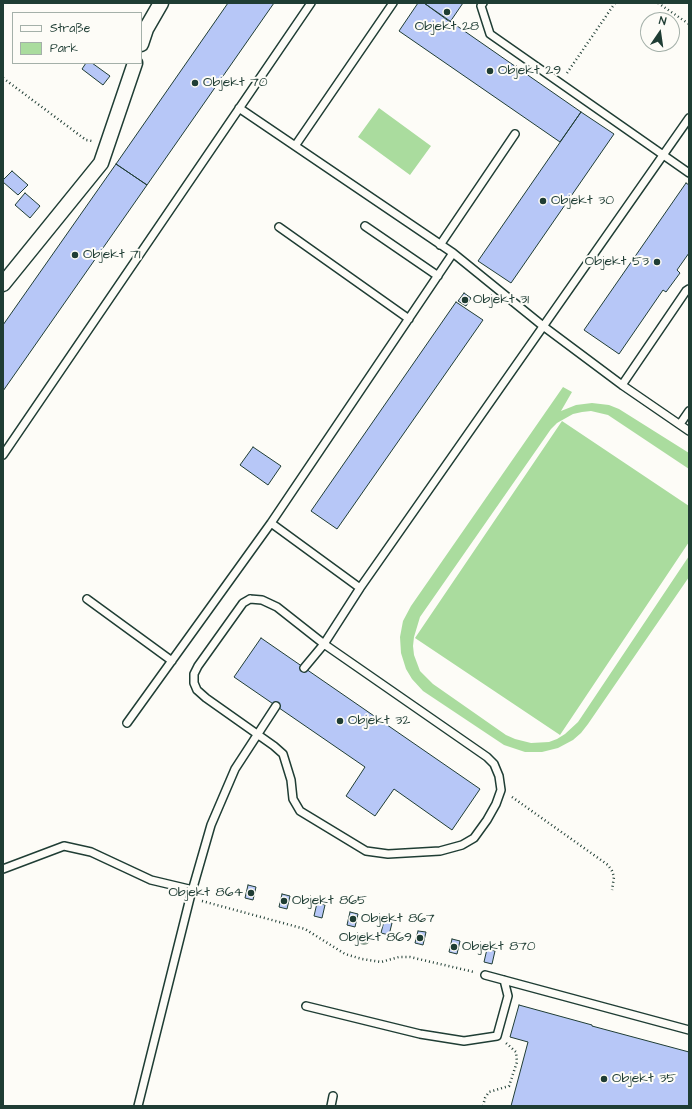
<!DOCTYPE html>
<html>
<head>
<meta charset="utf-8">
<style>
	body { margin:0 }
	#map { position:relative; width:692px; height:1109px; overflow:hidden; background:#fdfcf7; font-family:"Architects Daughter",sans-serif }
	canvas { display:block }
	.frame { position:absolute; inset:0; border:4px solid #1f3d34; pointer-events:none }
	.legend { position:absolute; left:12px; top:12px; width:130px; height:52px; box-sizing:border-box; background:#fdfcf7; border:1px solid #a4b0a9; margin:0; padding:5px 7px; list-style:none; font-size:12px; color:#1f3d34 }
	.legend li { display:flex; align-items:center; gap:8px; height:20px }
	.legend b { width:20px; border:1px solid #a4b0a9 }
	.north { position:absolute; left:640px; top:12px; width:40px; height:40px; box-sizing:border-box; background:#fdfcf7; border:1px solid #a4b0a9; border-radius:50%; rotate:13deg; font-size:11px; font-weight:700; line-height:16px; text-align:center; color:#1f3d34 }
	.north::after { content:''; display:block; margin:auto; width:14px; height:18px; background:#1f3d34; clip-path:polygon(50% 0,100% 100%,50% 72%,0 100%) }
</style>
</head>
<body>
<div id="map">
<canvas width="692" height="1109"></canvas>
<div class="frame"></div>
<ul class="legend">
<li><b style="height:5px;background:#fdfcf7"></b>Straße</li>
<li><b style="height:11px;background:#aadc9e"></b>Park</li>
</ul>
<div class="north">N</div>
</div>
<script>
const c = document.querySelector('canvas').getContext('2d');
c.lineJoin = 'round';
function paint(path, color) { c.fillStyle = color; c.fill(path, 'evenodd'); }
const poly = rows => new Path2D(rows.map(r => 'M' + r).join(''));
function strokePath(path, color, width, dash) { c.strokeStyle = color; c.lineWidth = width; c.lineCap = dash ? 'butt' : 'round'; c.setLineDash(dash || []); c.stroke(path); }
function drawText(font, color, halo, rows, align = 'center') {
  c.font = font + ' "Architects Daughter",sans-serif'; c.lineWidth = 4; c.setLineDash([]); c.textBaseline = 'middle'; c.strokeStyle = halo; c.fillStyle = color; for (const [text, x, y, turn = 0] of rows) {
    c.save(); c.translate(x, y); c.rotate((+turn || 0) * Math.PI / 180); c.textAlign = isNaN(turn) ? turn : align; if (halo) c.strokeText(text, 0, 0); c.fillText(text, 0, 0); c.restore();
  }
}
paint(poly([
	[379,108,431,146,410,175,358,137],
	[563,387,572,392,561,411,576,405,592,403,609,405,619,409,689,453,689,469,608,415,591,411,582,412,573,414,557,423,551,429,420,617,414,637,413,646,414,655,420,671,433,684,506,735,515,739,531,743,549,742,557,739,565,734,578,722,689,556,689,577,588,724,581,733,573,740,558,748,542,752,525,752,504,745,423,691,412,679,406,669,401,653,400,637,403,621,411,606],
	[562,421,689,506,689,542,560,735,415,638]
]), '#aadc9e');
const building = poly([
	[228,3,274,3,147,185,116,164,228,3],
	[418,3,424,3,581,112,560,142,399,31,418,3],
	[424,3,463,3,450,22,424,3],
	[86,63,92,63,110,76,103,85,82,69,86,63],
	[581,112,614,134,511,283,478,261,581,112],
	[116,164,147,185,3,391,3,325,116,164],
	[12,171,28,185,18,195,3,182,3,180,12,171],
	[686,183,689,185,689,253,677,270,680,273,666,292,663,290,619,354,584,330,686,183],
	[25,193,40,206,30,218,15,205,25,193],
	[464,293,471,298,466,306,458,301,464,293],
	[456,302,483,320,337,529,311,511,456,302],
	[253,447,281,466,268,485,240,465,253,447],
	[261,638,480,789,452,830,394,789,375,816,346,796,365,767,234,677,261,638],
	[248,885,256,887,253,900,245,898,248,885],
	[282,894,290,896,287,909,279,907,282,894],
	[317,903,325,905,322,918,314,916,317,903],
	[350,912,358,914,355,927,347,925,350,912],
	[384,921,392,923,389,935,381,933,384,921],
	[418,931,426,932,423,945,415,943,418,931],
	[452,939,460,941,457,954,449,952,452,939],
	[487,949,495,951,492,964,484,962,487,949],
	[519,1005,592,1025,592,1026,689,1052,689,1106,511,1106,528,1042,510,1037,519,1005]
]);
paint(building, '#b7c7f7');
strokePath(building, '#1f3d34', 1);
const service = poly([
	[483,3,481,6,490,34,689,173],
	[239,108,453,253,543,326,622,385,689,431],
	[295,146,393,3],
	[365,226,438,276],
	[279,227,409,319],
	[440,245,515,134],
	[622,385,686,291,689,289],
	[680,424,689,411],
	[3,455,311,3],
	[271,523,360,588],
	[87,599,172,661],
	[250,599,262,600,277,607,324,644,487,757,494,764,499,776,501,790,496,804,487,820,474,838,462,845,440,851,388,854,366,851,300,811,293,799,291,780,283,754,274,746,206,698,197,690,194,683,194,674,198,666,243,603,250,599],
	[304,668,324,644,360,588,689,118],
	[127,723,271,523,453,253],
	[3,869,64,846,91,852,151,880,193,890],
	[485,975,689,1030],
	[306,1006,420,1034,464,1041,497,1036,508,996,504,980],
	[138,1106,190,898,211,825,235,769,276,706],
	[331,1106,333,1096]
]);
const minor = poly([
	[141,44,146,29,161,3],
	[3,284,101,163,135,63]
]);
strokePath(service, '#1f3d34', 10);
strokePath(minor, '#1f3d34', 17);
strokePath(poly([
	[658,3,689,24],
	[567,73,615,3],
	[3,78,86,140,92,141],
	[512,797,608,865,612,871,614,877,612,890],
	[202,901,305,929,345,954,362,959,381,962,399,957,410,957,474,972],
	[483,1106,485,1098,489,1092,509,1086,517,1062,516,1052,506,1043]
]), '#1f3d34', 2.5, [1, 3]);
strokePath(service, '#fdfcf7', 7);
strokePath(minor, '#fdfcf7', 14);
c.fillStyle = '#92a597';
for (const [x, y] of [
	[364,939]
]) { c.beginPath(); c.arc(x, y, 6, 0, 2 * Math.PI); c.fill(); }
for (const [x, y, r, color] of [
	[447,12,4,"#1f3d34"],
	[490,71,4,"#1f3d34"],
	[195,83,4,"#1f3d34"],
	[543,201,4,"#1f3d34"],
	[75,255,4,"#1f3d34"],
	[657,262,4,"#1f3d34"],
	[465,300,4,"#1f3d34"],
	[340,721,4,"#1f3d34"],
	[251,893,4,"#1f3d34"],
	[284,901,4,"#1f3d34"],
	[353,919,4,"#1f3d34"],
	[420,938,4,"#1f3d34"],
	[454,947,4,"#1f3d34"],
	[604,1079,4,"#1f3d34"]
]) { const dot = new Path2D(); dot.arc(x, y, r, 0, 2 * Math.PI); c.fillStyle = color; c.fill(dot); strokePath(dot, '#fdfcf7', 1.5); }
drawText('14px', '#1f3d34', '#fdfcf7', [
	["Objekt 28",447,27,"center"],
	["Objekt 29",498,71],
	["Objekt 70",203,83],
	["Objekt 30",551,201],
	["Objekt 71",83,255],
	["Objekt 53",649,262,"right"],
	["Objekt 31",473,300],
	["Objekt 32",348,721],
	["Objekt 864",243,893,"right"],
	["Objekt 865",292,901],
	["Objekt 867",361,919],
	["Objekt 869",412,938,"right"],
	["Objekt 870",462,947],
	["Objekt 35",612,1079]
], 'left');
</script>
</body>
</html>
